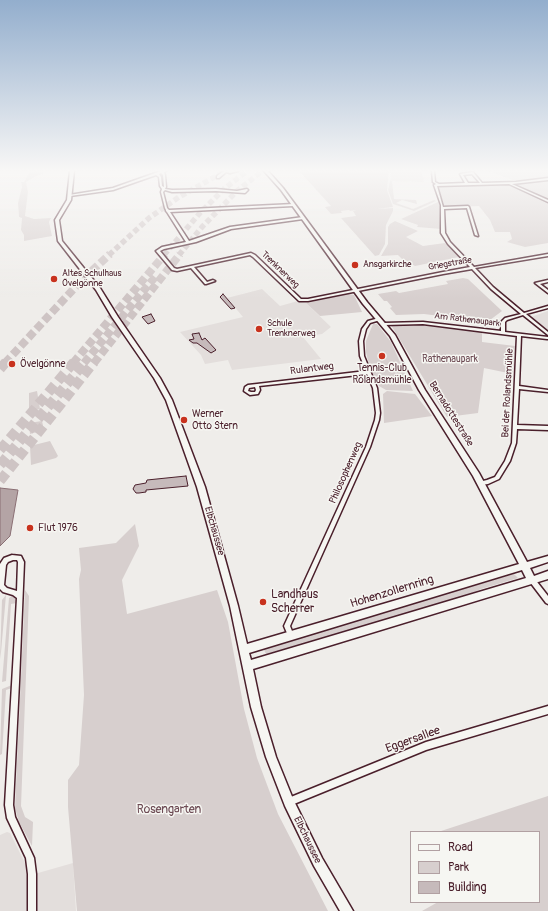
<!DOCTYPE html>
<html>
<head>
<meta charset="utf-8">
<style>
	body { margin:0 }
	#map { position:relative; width:548px; height:911px; overflow:hidden; background:#efedea; font-family:Pangolin,sans-serif }
	canvas { display:block }
	.legend { position:absolute; left:410px; top:831px; width:130px; height:72px; box-sizing:border-box; background:#f6f6f2; border:1px solid #b1a0a2; margin:0; padding:5px 7px; list-style:none; font-size:12px; color:#4a1f2b }
	.legend li { display:flex; align-items:center; gap:8px; height:20px }
	.legend b { width:20px; border:1px solid #b1a0a2 }
</style>
</head>
<body>
<div id="map">
<canvas width="548" height="911"></canvas>
<ul class="legend">
<li><b style="height:5px;background:#f6f6f2"></b>Road</li>
<li><b style="height:11px;background:#d7cfce"></b>Park</li>
<li><b style="height:11px;background:#c6babb"></b>Building</li>
</ul>
</div>
<script>
const c = document.querySelector('canvas').getContext('2d');
c.lineJoin = 'round';
function paint(path, color) { c.fillStyle = color; c.fill(path, 'evenodd'); }
const poly = rows => new Path2D(rows.map(r => 'M' + r).join(''));
function strokePath(path, color, width, dash) { c.strokeStyle = color; c.lineWidth = width; c.lineCap = dash ? 'butt' : 'round'; c.setLineDash(dash || []); c.stroke(path); }
function drawText(font, color, halo, rows, align = 'center') {
  c.font = font + ' Pangolin,sans-serif'; c.lineWidth = 3; c.setLineDash([]); c.textBaseline = 'middle'; c.strokeStyle = halo; c.fillStyle = color; for (const [text, x, y, turn = 0] of rows) {
    c.save(); c.translate(x, y); c.rotate((+turn || 0) * Math.PI / 180); c.textAlign = isNaN(turn) ? turn : align; if (halo) c.strokeText(text, 0, 0); c.fillText(text, 0, 0); c.restore();
  }
}
paint(poly([
	[391,171,421,171,424,182,390,181],
	[486,171,548,171,548,179,517,182,494,173],
	[262,289,280,306,298,301,306,303,331,327,322,334,303,337,321,359,232,370,228,360,205,364,201,355,180,332,243,317,227,298],
	[548,311,548,330,531,317],
	[7,832,10,833,31,875,73,863,76,911,0,911,0,835]
]), '#e3dedc');
paint(poly([
	[30,171,43,171,43,174,38,175,26,182,28,192,25,216,34,219,51,218,49,222,52,236,24,241,24,235,21,230,22,218,19,217,18,203,22,187,21,182,24,182],
	[299,171,389,171,387,190,393,207,377,209,393,208,393,211,386,225,385,244,379,255,375,256,341,218,356,216,353,211,356,210,350,211,349,210,341,211,342,213,331,214,325,207,331,206],
	[548,180,548,200,513,185,514,184],
	[390,181,392,181,394,199,416,200,417,204,402,200,396,203,413,209,434,200,436,201,414,211,393,204,388,190],
	[508,184,548,202,548,243,525,247,507,242,512,239,510,232,495,232,490,220,479,206,445,207,437,185],
	[438,202,439,203,441,208,441,229,417,227,418,225,401,219],
	[395,221,418,231,406,237,423,246,445,243,459,257,415,266,402,259,398,255,381,256,388,244,388,227,390,224],
	[463,278,468,279,502,311,490,320,489,322,424,314,396,315,390,308,392,307,387,301,384,301,378,294,396,291,399,293,448,284,446,281],
	[348,294,354,295,362,312,320,316,306,303],
	[403,323,425,324,482,331,482,342,515,346,513,374,484,368,478,413,447,417,391,325],
	[373,324,377,324,391,342,413,391,386,390,379,386,370,368,366,352,366,341],
	[37,391,40,409,29,412,29,393],
	[387,391,415,394,432,416,384,423,383,394],
	[42,421,44,430,30,434,29,423],
	[50,441,58,456,56,458,31,465,30,446],
	[135,524,139,546,122,580,127,614,217,590,228,622,244,709,257,758,278,814,328,911,77,911,68,807,68,780,79,765,84,695,79,579,81,570,79,548,116,543],
	[514,574,518,578,481,589,459,599,267,656,263,648],
	[25,590,29,596,21,806,25,817,33,822,32,846,19,822,15,808],
	[6,595,1,652,0,659,2,600],
	[12,596,15,598,17,603,11,604,6,681,2,682,9,598],
	[12,685,12,688,6,690,2,754,0,755,2,689],
	[548,796,548,911,422,911,438,902,539,902,539,832,438,832]
]), '#d7cfce');
const water = poly([
	[0,488,18,490,10,536,0,546,0,488]
]);
paint(water, '#b4a4a5');
strokePath(water, '#8a6f74', 1);
const building = poly([
	[223,294,235,308,231,309,220,297,223,294],
	[151,314,155,321,148,324,142,317,151,314],
	[199,333,202,340,205,338,216,350,211,353,197,343,193,343,189,340,194,339,192,334,199,333],
	[186,476,188,486,146,490,146,492,139,493,136,493,133,489,135,485,146,483,147,480,186,476]
]);
paint(building, '#c6babb');
strokePath(building, '#4a1f2b', 1);
strokePath(poly([
	[109,255,149,218,179,197,225,171],
	[164,255,199,214,224,189,247,171],
	[179,255,202,227,237,191,262,171]
]), '#cec4c4', 5.5, [5.5, 3]);
strokePath(poly([
	[5,363,81,281,110,254],
	[73,363,165,254],
	[84,363,155,277],
	[94,363,180,254]
]), '#cec4c4', 8, [8, 3.5]);
strokePath(poly([
	[0,369,6,362],
	[0,450,74,362],
	[0,465,85,362],
	[0,481,94,362]
]), '#cec4c4', 10, [10, 5]);
const street = poly([
	[161,171,166,171,164,172,165,175,166,187,165,189,172,190,216,189,237,191,247,189,248,190,245,193,216,191,172,192,165,190,163,192,167,208,169,210,294,204,294,206,293,206,170,212,189,241,230,227,303,217,304,218,303,219,231,229,196,242,164,249,160,251,174,268,177,269,251,253,255,255,301,299,308,299,443,272,470,267,448,244,441,233,441,205,434,185,436,184,433,182,432,171,434,171,435,182,439,184,465,183,460,174,473,172,482,183,516,182,548,178,548,180,512,184,548,200,548,202,509,184,437,186,443,207,468,206,469,207,478,236,475,235,467,208,444,209,445,233,450,242,474,267,548,254,548,256,475,268,493,287,524,313,548,306,548,308,526,314,548,332,548,335,523,315,507,320,505,322,505,332,548,337,548,339,547,339,521,336,519,386,548,390,548,392,519,389,517,425,548,426,548,430,517,429,516,443,510,461,499,479,488,484,481,485,479,484,478,483,479,482,487,480,495,477,505,461,512,443,517,336,423,324,384,325,382,324,384,323,423,322,501,331,501,322,505,318,521,314,491,289,472,269,443,274,308,301,299,301,253,257,250,255,194,267,207,282,213,280,215,281,206,284,205,284,191,268,177,271,172,270,156,251,162,247,186,242,167,212,166,211,166,210,165,208,161,192,162,189,160,186,159,177,156,175,113,190,70,196,69,195,113,188,161,171],
	[161,173,163,175,164,187,162,186,161,177,159,174,161,173],
	[472,174,480,183,468,183,463,175,472,174],
	[224,171,238,171,230,173,226,172,219,178,217,178,217,176,224,171],
	[548,280,548,282,540,284,548,290,548,293,535,283,548,280],
	[379,318,381,319,380,320,370,323,366,329,363,341,364,356,377,388,380,413,379,420,370,447,290,626,294,636,293,638,291,639,289,638,284,626,366,447,375,420,376,413,373,388,367,374,259,386,260,390,258,394,250,395,244,391,245,387,248,385,257,384,366,371,360,356,359,341,362,329,368,321,379,318],
	[255,387,256,390,255,392,251,392,248,391,249,388,255,387],
	[12,555,21,556,24,562,19,682,13,805,15,817,34,858,36,874,36,911,28,911,28,874,26,858,7,818,5,805,17,598,13,595,3,592,0,589,0,564,4,558,12,555],
	[13,560,17,560,18,562,17,591,7,588,4,585,6,565,8,562,13,560],
	[532,577,534,578,548,596,548,604,546,603,530,582,529,580,530,578,532,577],
	[548,706,548,714,426,750,289,806,286,805,285,802,286,799,426,742,548,706]
]);
const secondary = poly([
	[70,171,74,171,71,200,59,220,62,241,100,288,118,317,160,378,172,400,205,487,238,606,247,644,519,564,473,476,419,390,390,336,363,304,281,190,264,171,268,171,283,188,367,302,395,335,425,390,479,473,527,562,548,556,548,562,530,568,534,576,548,571,548,579,253,669,261,707,276,757,293,799,322,858,353,911,340,911,314,866,285,806,266,757,251,707,230,606,197,487,166,400,154,378,112,317,96,290,58,241,55,220,67,200,70,171],
	[522,570,526,578,251,660,249,653,522,570]
]);
strokePath(street, '#4a1f2b', 3);
strokePath(secondary, '#4a1f2b', 3);
paint(street, '#f6f6f2');
paint(secondary, '#f6f6f2');
const sky = c.createLinearGradient(0, 0, 0, 299);
sky.addColorStop(0, '#93aecd');
sky.addColorStop(0.57, '#f8f7f6');
sky.addColorStop(1, '#f8f7f600');
c.fillStyle = sky;
c.fillRect(0, 0, 548, 299);
for (const [x, y, r, color] of [
	[355,265,4,"#c8321e"],
	[54,279,4,"#c8321e"],
	[259,329,4,"#c8321e"],
	[382,356,4,"#c8321e"],
	[12,364,4,"#c8321e"],
	[184,420,4,"#c8321e"],
	[30,528,4,"#c8321e"],
	[263,602,4,"#c8321e"]
]) { const dot = new Path2D(); dot.arc(x, y, r, 0, 2 * Math.PI); c.fillStyle = color; c.fill(dot); strokePath(dot, '#f6f6f2', 1.5); }
drawText('9px', '#4a1f2b', '#f6f6f2', [
	["Griegstraße",450,264,-10],
	["Trenknerweg",280,270,44],
	["Am Rathenaupark",467,320,7]
]);
drawText('9px', '#4a1f2b', '#f6f6f2', [
	["Ansgarkirche",363,265],
	["Altes Schulhaus",62,274],
	["Övelgönne",62,284],
	["Schule",267,324],
	["Trenknerweg",267,334]
], 'left');
drawText('10px', '#6d4b54', '#f6f6f2', [
	["Rathenaupark",450,359]
]);
drawText('10px', '#4a1f2b', '#f6f6f2', [
	["Övelgönne",20,364],
	["Tennis-Club",382,368,"center"],
	["Rolandsmühle",382,380,"center"],
	["Werner",192,414],
	["Otto Stern",192,426],
	["Flut 1976",38,528]
], 'left');
drawText('10px', '#4a1f2b', '#f6f6f2', [
	["Rulantweg",312,369,-7],
	["Bei der Rolandsmühle",508,393,-87],
	["Bernadottestraße",451,414,58],
	["Philosophenweg",346,473,-66],
	["Elbchaussee",214,531,74],
	["Elbchaussee",307,840,64]
]);
drawText('12px', '#4a1f2b', '#f6f6f2', [
	["Hohenzollernring",392,592,-17],
	["Eggersallee",413,740,-20]
]);
drawText('12px', '#4a1f2b', '#f6f6f2', [
	["Landhaus",271,595],
	["Scherrer",271,609]
], 'left');
drawText('12px', '#6d4b54', '#f6f6f2', [
	["Rosengarten",169,810]
]);
</script>
</body>
</html>
